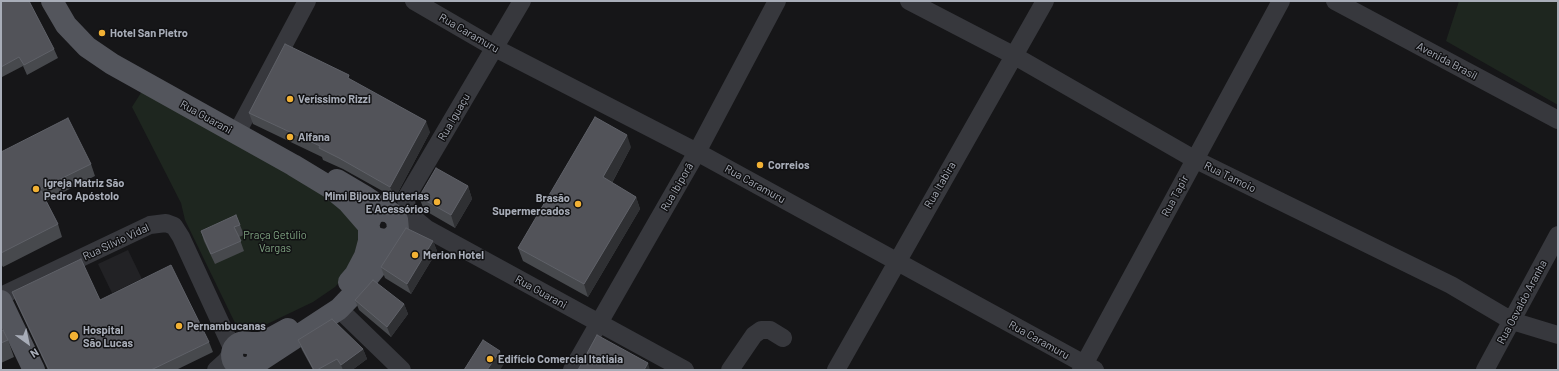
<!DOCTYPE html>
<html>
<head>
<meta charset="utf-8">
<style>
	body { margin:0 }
	#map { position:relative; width:1559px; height:371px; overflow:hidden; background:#161618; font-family:Barlow,sans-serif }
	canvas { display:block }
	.frame { position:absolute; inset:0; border:2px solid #a8adb8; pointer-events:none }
	.north { position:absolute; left:8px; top:323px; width:40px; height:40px; -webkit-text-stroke:3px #111113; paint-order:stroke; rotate:147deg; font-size:11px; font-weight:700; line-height:16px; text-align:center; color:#a8adb8 }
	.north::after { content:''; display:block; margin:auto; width:14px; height:18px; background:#a8adb8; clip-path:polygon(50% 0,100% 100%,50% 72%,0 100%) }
</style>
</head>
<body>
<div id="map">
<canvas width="1559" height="371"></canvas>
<div class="frame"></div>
<div class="north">N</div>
</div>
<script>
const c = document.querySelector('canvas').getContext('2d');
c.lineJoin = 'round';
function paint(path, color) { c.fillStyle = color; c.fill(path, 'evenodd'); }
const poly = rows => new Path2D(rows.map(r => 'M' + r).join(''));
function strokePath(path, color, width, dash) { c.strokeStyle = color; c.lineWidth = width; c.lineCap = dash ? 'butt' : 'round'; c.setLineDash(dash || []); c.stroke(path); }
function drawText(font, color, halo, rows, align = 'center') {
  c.font = font + ' Barlow,sans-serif'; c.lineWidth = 3; c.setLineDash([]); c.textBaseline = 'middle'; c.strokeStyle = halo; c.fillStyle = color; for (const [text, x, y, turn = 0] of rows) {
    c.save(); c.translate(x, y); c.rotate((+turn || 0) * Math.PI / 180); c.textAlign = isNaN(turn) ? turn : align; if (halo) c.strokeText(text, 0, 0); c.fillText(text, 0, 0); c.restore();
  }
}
paint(poly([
	[128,250,142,279,112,293,98,264]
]), '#222225');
paint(poly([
	[1459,1,1558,1,1558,105,1446,41],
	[144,88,333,194,363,234,354,266,335,287,313,302,265,325,251,330,241,330,236,325,185,220,181,203,132,107]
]), '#1e261f');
strokePath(poly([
	[414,1,495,48,697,152,1095,370],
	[909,1,1013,55,1194,159,1451,285,1512,321,1558,335],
	[1335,1,1558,120],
	[241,125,307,1],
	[427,229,410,215,407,209,406,198,522,1],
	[395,234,403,229,410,227,427,229,685,370],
	[1,296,150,225,166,223,174,226,181,237,233,350,226,361,216,370],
	[339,309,402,370],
	[572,370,697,152,777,1],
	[730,370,754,335,761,330,770,330,783,338],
	[836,370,1045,1],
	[1081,370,1281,1],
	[1485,370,1558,235]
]), '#37383d', 18);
strokePath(poly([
	[52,1,66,25,87,47,112,64,293,165,331,188,348,202,368,225],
	[337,180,364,196,385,210],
	[349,282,355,275,365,256,369,241,369,230],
	[1,301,34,370],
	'232 355a13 13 0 1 1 26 0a13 13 0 1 1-26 0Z',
	[246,343,259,343,266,341,288,329],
	[253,370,252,366,339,309,362,285,381,261,398,230,397,219,390,212,380,210,372,215,368,225,371,235,375,238,384,240,391,238,395,234]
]), '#53555c', 22);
paint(poly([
	[1,1,54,49,58,58,27,75,23,66,2,77,1,75],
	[351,80,430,132,395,198,343,169,323,160,322,157,253,124,249,113],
	[631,147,612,183,636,197,640,209,588,297,523,261,518,248],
	[1,152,91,164,95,176,46,201,58,224,62,237,3,267,1,264],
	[468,186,472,199,455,228,424,210,419,197],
	[240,225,244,235,239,237,244,251,215,264,204,241,201,231],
	[433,241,437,251,411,294,385,278,381,267],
	[12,292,100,300,209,342,213,352,176,370,48,370,16,302],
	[355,300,404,304,408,314,391,337,359,310],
	[1,331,8,340,14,357,1,363],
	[298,340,363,349,367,359,352,370,342,370,341,369,339,370,313,370,302,350]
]), '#47494d');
paint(poly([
	[426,121,430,132,395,198,390,187],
	[627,135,631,147,608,190,603,177],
	[468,186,472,199,455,228,451,215],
	[636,197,640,209,588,297,584,284],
	[433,241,437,251,411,294,407,284],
	[404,304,408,314,391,337,387,327],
	[363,349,367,359,352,370,343,370,341,365],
	[500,351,504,364,500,370,487,370],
	[648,363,650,370,644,370]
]), '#2f3033');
const building = poly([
	[1,1,29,1,54,49,24,65,19,57,1,67,1,1],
	[285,44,349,75,348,78,426,121,390,187,339,158,319,148,320,146,249,113,285,44],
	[595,117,627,135,603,177,636,197,584,284,518,248,595,117],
	[68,118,91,164,40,189,58,224,1,253,1,152,68,118],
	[436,168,468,186,451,215,419,197,436,168],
	[236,215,240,225,234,227,241,241,211,254,201,231,236,215],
	[406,228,433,241,407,284,381,267,406,228],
	[81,259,100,300,171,265,209,342,151,370,49,370,12,292,81,259],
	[373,280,404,304,387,327,355,300,373,280],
	[332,319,363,349,341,365,337,359,317,370,314,370,298,340,332,319],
	[3,330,8,340,1,343,1,331,3,330],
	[597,335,648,363,644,370,578,370,597,335],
	[483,340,500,351,487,370,464,370,483,340]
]);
paint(building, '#525359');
strokePath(building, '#5f6168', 1);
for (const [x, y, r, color] of [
	[102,33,4,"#f2b134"],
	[290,99,4,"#f2b134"],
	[290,137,4,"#f2b134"],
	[760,165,4,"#f2b134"],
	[36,189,4,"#f2b134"],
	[437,202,4,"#f2b134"],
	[578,204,4,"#f2b134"],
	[415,255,4,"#f2b134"],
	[179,326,4,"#f2b134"],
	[74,336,5,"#f2b134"],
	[490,359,4,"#f2b134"]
]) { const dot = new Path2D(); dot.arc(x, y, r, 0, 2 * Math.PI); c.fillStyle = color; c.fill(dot); strokePath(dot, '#111113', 1.5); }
drawText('bold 11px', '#a8adb8', '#111113', [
	["Hotel San Pietro",110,33],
	["Veríssimo Rizzi",298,99],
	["Alfana",298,137],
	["Correios",768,165],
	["Igreja Matriz São",44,183],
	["Pedro Apóstolo",44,196],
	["Mimi Bijoux Bijuterias",429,196,"right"],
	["E Acessórios",429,209,"right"],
	["Brasão",570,198,"right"],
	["Supermercados",570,211,"right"],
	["Merion Hotel",423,255],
	["Pernambucanas",187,326],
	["Hospital",83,330],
	["São Lucas",83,343],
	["Edifício Comercial Itatiaia",498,359]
], 'left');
drawText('11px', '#a8adb8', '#111113', [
	["Rua Caramuru",469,33,30],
	["Avenida Brasil",1447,61,28],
	["Rua Guarani",206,117,29],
	["Rua Iguaçu",454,117,-60],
	["Rua Tamoio",1230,177,26],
	["Rua Caramuru",755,184,29],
	["Rua Itabira",940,185,-60],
	["Rua Ibiporã",677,187,-60],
	["Rua Tapir",1175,196,-62],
	["Rua Silvio Vidal",116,242,-25],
	["Rua Guarani",541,292,29],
	["Rua Osvaldo Aranha",1522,302,-62],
	["Rua Caramuru",1039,340,29]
]);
drawText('11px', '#7fa381', '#111113', [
	["Praça Getúlio",275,235],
	["Vargas",275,248]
]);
</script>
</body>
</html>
